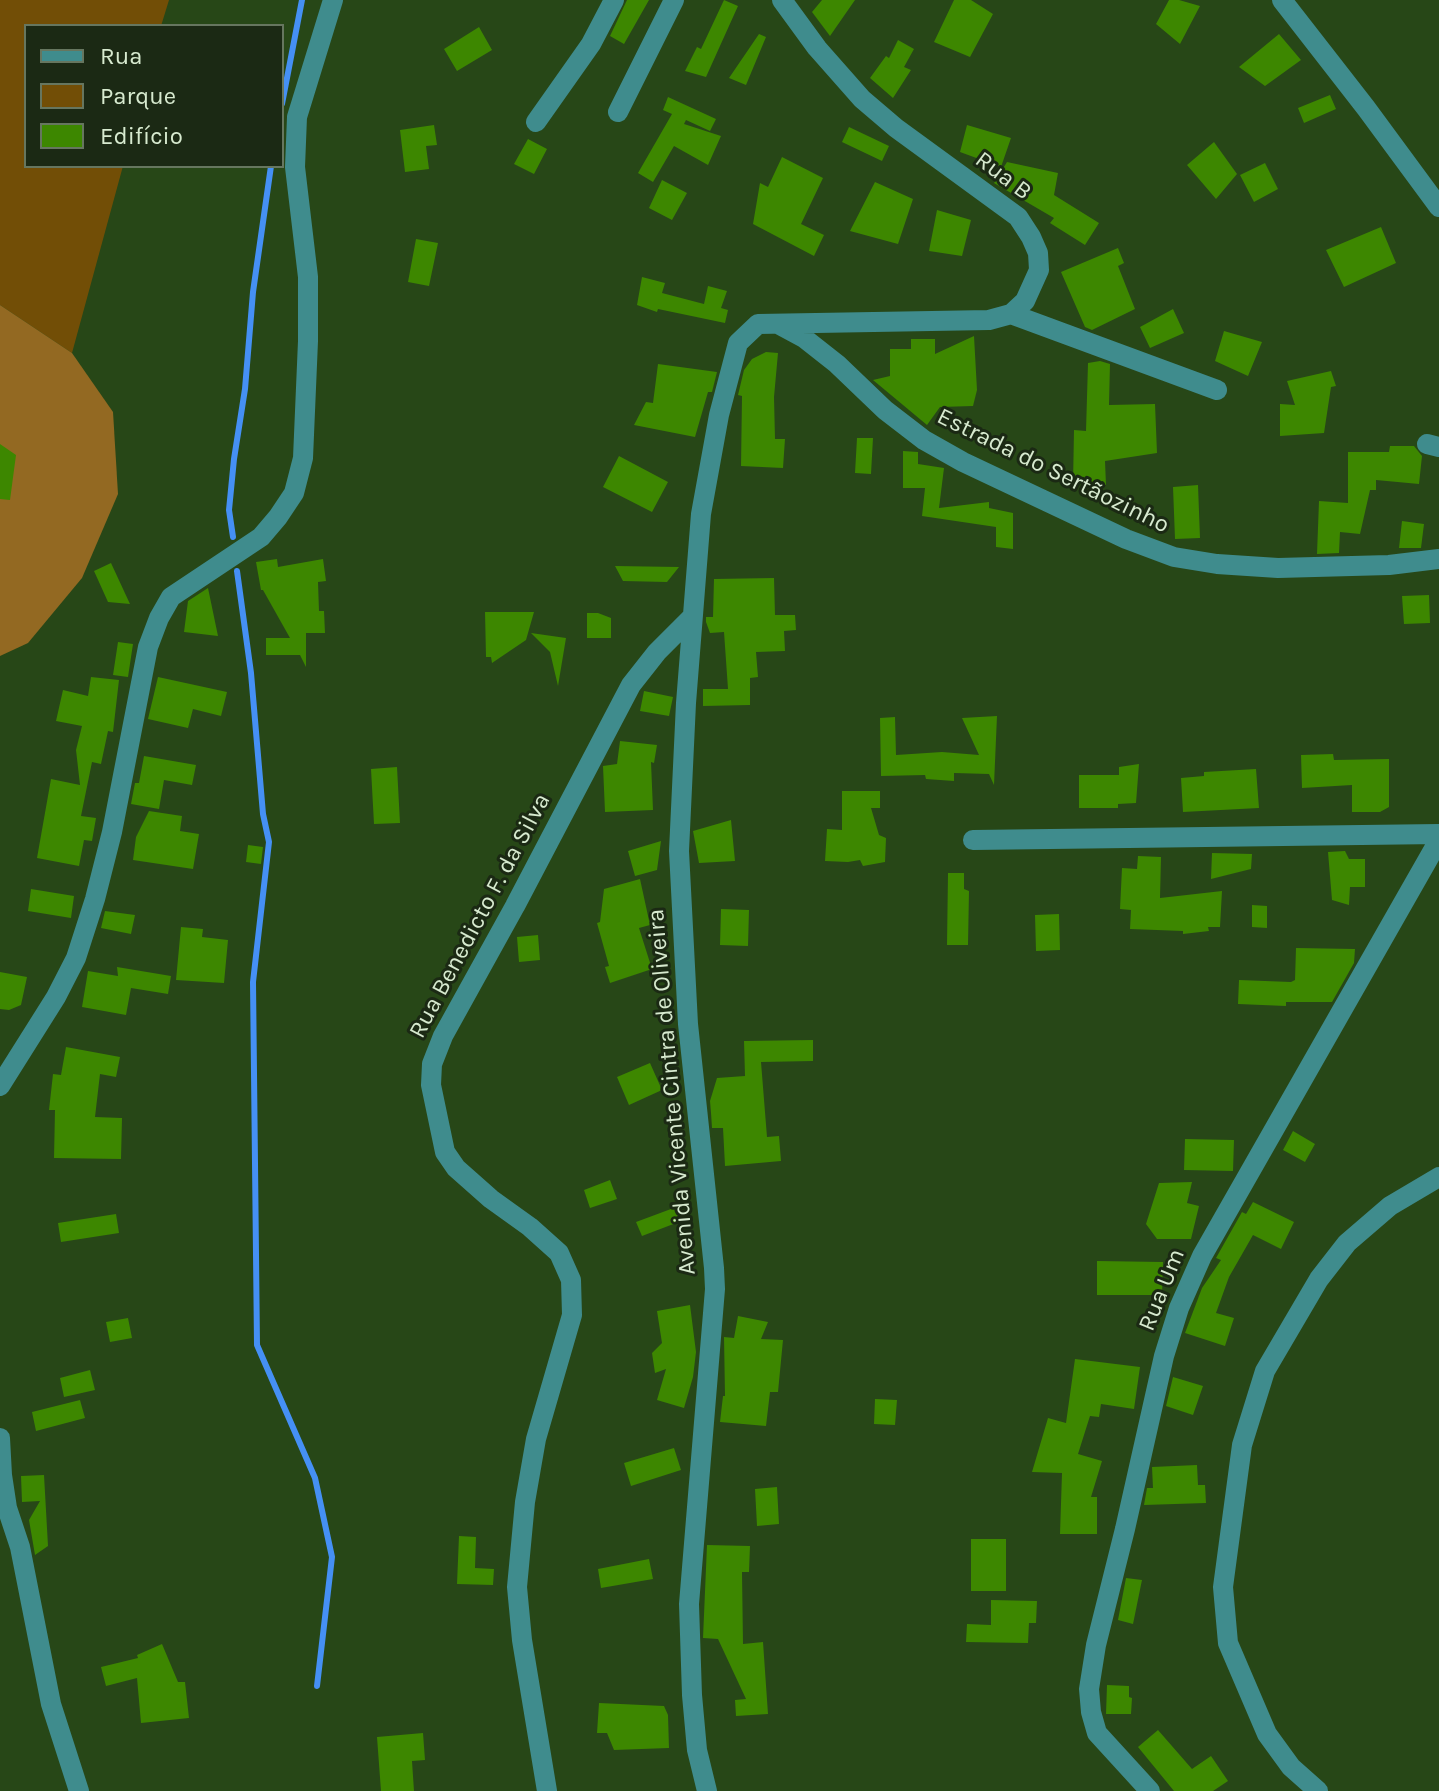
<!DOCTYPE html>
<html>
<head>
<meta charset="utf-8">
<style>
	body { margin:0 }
	#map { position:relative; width:1439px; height:1791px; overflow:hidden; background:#274717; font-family:Karla,sans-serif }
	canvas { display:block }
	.legend { position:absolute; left:24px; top:24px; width:260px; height:144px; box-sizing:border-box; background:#1b2914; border:2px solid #66765f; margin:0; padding:10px 14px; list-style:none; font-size:24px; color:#d7eacf }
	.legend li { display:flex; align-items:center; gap:16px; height:40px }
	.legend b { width:40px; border:2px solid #66765f }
</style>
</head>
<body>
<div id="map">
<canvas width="1439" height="1791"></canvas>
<ul class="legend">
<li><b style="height:10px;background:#3f8c8d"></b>Rua</li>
<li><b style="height:22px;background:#724e06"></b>Parque</li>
<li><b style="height:22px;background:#3d8700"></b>Edifício</li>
</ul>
</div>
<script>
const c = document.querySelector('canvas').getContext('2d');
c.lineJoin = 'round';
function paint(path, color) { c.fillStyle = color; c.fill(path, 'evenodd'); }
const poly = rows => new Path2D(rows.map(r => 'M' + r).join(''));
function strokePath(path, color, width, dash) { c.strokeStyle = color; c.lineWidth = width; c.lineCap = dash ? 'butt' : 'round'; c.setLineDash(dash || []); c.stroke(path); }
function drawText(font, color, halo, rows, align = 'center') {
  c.font = font + ' Karla,sans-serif'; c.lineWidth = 6; c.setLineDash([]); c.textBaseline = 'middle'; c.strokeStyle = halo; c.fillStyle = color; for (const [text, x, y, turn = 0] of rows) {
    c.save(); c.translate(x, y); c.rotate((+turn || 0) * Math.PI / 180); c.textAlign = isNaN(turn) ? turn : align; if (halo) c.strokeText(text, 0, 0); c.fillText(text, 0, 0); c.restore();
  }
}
paint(poly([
	[0,0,169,0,161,26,26,26,26,166,123,166,72,353,0,305]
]), '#724e06');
paint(poly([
	[0,305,72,353,113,412,118,494,82,578,28,643,0,656]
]), '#936922');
strokePath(poly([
	[282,104,302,0],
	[233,537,229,510,234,459,245,389,253,292,271,166],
	[237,571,251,673,263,814,269,842,253,982,257,1345,315,1478,332,1557,317,1686]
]), '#4590f4', 6);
paint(poly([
	[627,0,649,0,624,44,610,36],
	[724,0,738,6,706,77,685,71,697,47,701,49],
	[822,0,855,0,830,36,812,12],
	[954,0,971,0,993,14,970,57,934,42],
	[1169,0,1179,0,1200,6,1180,44,1156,24],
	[479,27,492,50,457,71,444,49],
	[759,34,766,37,746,85,729,78],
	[1279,34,1301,60,1265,86,1239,67],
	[898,40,914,49,904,67,911,70,893,98,870,78,886,56,889,58],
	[1330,95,1336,109,1304,123,1298,108],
	[668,97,716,119,710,131,686,120,684,124,721,136,708,165,674,146,653,182,638,173,672,114,663,110],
	[434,125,437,145,426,146,429,169,405,172,400,130],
	[967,125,1011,138,1001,167,960,152],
	[849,127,889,146,882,161,842,142],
	[528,139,547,149,534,174,514,164],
	[1214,142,1237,174,1216,199,1187,165],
	[782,157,823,178,801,224,824,235,814,256,753,224,760,183,768,187],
	[1007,162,1058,173,1054,195,1099,223,1085,245,1050,223,1054,218,994,183],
	[1265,163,1278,189,1254,202,1240,175],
	[662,180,687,193,672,220,649,208],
	[875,182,913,199,898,244,850,231],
	[937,210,971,220,962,256,929,251],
	[1381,227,1396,263,1344,287,1326,250],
	[416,239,438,243,429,286,408,282],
	[1118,248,1124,263,1118,266,1135,309,1092,330,1085,327,1061,272],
	[642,277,665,283,662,293,704,304,708,286,727,291,721,308,728,310,725,323,658,309,657,312,637,305],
	[1173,309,1184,333,1150,348,1140,327],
	[1224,331,1262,342,1248,376,1215,361],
	[974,336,977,390,973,406,940,407,927,425,873,380,890,376,890,349,911,349,911,339,935,339,935,354],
	[766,352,778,353,774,397,775,439,785,439,783,468,741,466,742,396,738,395,744,370,752,359],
	[1100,361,1110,364,1109,405,1155,404,1157,453,1105,461,1106,485,1073,484,1074,430,1086,431,1088,363],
	[658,364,717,372,712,392,708,392,695,437,634,425,646,402,653,403],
	[1331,371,1336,386,1331,387,1324,433,1280,436,1280,404,1295,405,1287,381],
	[857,438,873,438,871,474,855,473],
	[0,444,16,455,10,500,0,499],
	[1390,446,1414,446,1422,456,1419,484,1376,480,1376,490,1370,490,1360,534,1340,532,1339,553,1317,554,1319,501,1348,503,1348,452,1389,452],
	[903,451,918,452,918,464,944,468,939,508,989,502,989,508,1013,513,1013,549,996,547,996,527,922,516,925,488,903,488],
	[619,456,668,482,652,512,603,487],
	[1198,485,1200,538,1175,539,1173,487],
	[1402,521,1424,524,1421,548,1399,548],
	[277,559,278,567,323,559,326,581,318,582,319,611,324,611,325,633,306,633,306,667,300,655,266,655,266,638,290,638,263,590,261,590,256,562],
	[111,563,130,604,108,602,94,571],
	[615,566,679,567,667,582,623,581],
	[774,578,775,615,795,615,796,630,784,631,785,651,756,652,758,677,750,678,750,705,703,706,703,689,728,689,724,632,710,633,706,622,706,617,713,617,714,579],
	[208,588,218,636,184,632,188,601],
	[1429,595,1430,623,1404,624,1402,596],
	[485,612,534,612,526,640,492,663,491,657,486,657],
	[587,613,598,613,611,618,611,638,587,638],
	[531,633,566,638,558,686,550,652],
	[118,642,133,644,128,677,113,675],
	[91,677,119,680,113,732,108,731,101,764,92,762,81,816,96,818,92,841,84,840,79,866,37,858,51,779,80,785,76,750,82,726,56,721,63,690,88,696],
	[158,677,227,692,221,716,193,709,188,728,148,719],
	[644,691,673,697,669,716,640,711],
	[997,716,994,785,989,774,954,773,954,781,926,779,925,775,881,776,880,718,895,717,896,755,942,752,979,755,962,718],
	[620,741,657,745,654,763,651,762,653,810,605,812,603,766,617,764],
	[1333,754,1334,760,1389,759,1389,807,1380,812,1352,812,1352,785,1302,788,1301,755],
	[144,756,196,765,192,785,164,780,159,809,131,804,135,783,139,783],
	[1139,764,1136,803,1118,804,1118,808,1079,808,1079,775,1119,775,1119,767],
	[397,767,400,823,374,824,371,769],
	[1256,769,1259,808,1183,812,1181,778,1204,776,1204,772],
	[842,791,880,791,880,808,871,808,879,835,886,838,885,862,863,866,860,860,848,862,825,861,827,829,842,830],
	[149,811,182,816,180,831,199,834,193,869,133,860,136,837],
	[731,820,735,861,699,863,693,831],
	[661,841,657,870,635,876,628,851],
	[248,845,263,847,261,864,246,862],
	[1345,851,1349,859,1365,859,1365,887,1350,887,1349,905,1332,900,1328,852],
	[1212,853,1252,854,1251,869,1211,879],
	[1138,856,1161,857,1160,898,1222,891,1220,927,1208,927,1209,931,1183,934,1183,931,1130,929,1131,910,1120,909,1122,868,1137,869],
	[948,873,964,873,964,889,969,891,968,945,947,945],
	[640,879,650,925,639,928,652,969,610,983,605,967,609,966,597,923,600,922,604,889],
	[31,889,74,896,71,918,28,911],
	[1252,905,1267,906,1267,928,1252,927],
	[721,909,749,910,748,946,720,945],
	[105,911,135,915,131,934,101,928],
	[1059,914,1060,950,1036,951,1035,915],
	[181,927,203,929,202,937,228,940,224,983,176,980],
	[538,935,540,960,519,962,517,937],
	[1296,948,1355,949,1354,963,1332,1002,1286,1002,1286,1006,1238,1004,1239,980,1291,982,1295,980],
	[117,967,171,976,168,994,131,988,126,1015,82,1007,88,971,118,976],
	[0,972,27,977,21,1005,9,1010,0,1009],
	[813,1040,813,1061,761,1062,767,1137,779,1136,781,1161,725,1166,723,1128,712,1128,711,1113,710,1101,717,1078,745,1076,744,1041],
	[66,1047,120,1057,116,1077,100,1074,95,1117,122,1118,121,1159,54,1158,55,1110,49,1110,53,1074,61,1075],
	[650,1063,662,1090,629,1105,617,1077],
	[1293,1131,1315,1144,1305,1162,1283,1150],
	[1185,1139,1234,1140,1233,1171,1184,1170],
	[610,1180,617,1199,590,1208,584,1190],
	[1192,1182,1187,1203,1199,1206,1191,1239,1157,1239,1146,1224,1159,1183],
	[1253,1202,1294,1222,1281,1249,1253,1235,1229,1277,1216,1313,1234,1318,1225,1346,1185,1333,1202,1288,1221,1260,1216,1258,1242,1212,1246,1214],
	[679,1206,684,1220,642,1236,636,1222],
	[116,1214,119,1233,61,1242,58,1223],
	[1097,1261,1163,1262,1162,1295,1097,1295],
	[690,1305,696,1352,693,1377,684,1408,657,1400,666,1369,655,1373,652,1353,662,1343,657,1311],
	[738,1316,768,1322,761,1339,783,1340,778,1392,770,1392,766,1426,720,1422,723,1396,725,1396,724,1337,734,1338],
	[128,1318,132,1338,110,1342,106,1322],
	[1075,1359,1140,1367,1134,1409,1101,1404,1099,1417,1090,1416,1078,1454,1102,1461,1091,1497,1097,1497,1097,1534,1060,1534,1062,1473,1032,1472,1048,1418,1066,1423],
	[90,1370,95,1390,64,1397,60,1378],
	[1173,1377,1203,1386,1193,1415,1166,1406],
	[875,1399,897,1400,895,1425,874,1424],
	[80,1400,85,1418,36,1431,32,1412],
	[674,1448,681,1470,631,1486,624,1463],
	[1197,1465,1198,1485,1205,1485,1206,1503,1144,1505,1147,1488,1153,1488,1152,1467],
	[44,1475,48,1546,35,1555,29,1520,40,1501,22,1502,21,1476],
	[777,1487,779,1524,757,1526,755,1489],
	[459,1536,476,1537,475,1568,494,1569,493,1585,457,1584],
	[971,1539,1006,1539,1006,1591,971,1591],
	[707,1545,750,1546,749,1572,742,1572,743,1644,763,1642,768,1714,736,1716,735,1700,746,1699,718,1639,703,1638],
	[649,1559,653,1579,601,1588,598,1569],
	[1126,1578,1142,1580,1133,1624,1118,1620],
	[991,1600,1037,1601,1036,1623,1029,1623,1028,1643,966,1642,967,1624,991,1625],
	[162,1644,178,1682,185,1682,189,1718,141,1723,137,1678,106,1686,101,1667,138,1658,137,1655],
	[1107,1685,1129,1686,1129,1697,1132,1698,1131,1714,1106,1714],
	[599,1703,664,1706,668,1715,669,1748,614,1750,607,1733,597,1733],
	[1158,1730,1192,1769,1211,1756,1228,1781,1213,1791,1174,1791,1138,1747],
	[423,1733,425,1760,412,1761,414,1791,381,1791,377,1737]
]), '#3d8700');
strokePath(poly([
	[1282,0,1366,108,1439,207],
	[618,112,674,0],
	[536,122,591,44,614,0],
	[1011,314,1217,390],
	[778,324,804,338,837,364,885,410,924,440,963,462,1126,539,1174,557,1217,564,1278,568,1389,565,1439,559],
	[1427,444,1439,447],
	[973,840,1439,834],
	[0,1086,56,997,76,958,95,899,112,832,148,647,159,618,171,597,261,537,278,517,294,493,303,458,308,341,308,277,295,167,297,117,333,0],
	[0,1438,2,1475,7,1508,20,1547,51,1704,79,1791],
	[547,1791,522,1640,517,1587,525,1502,536,1439,572,1315,571,1280,559,1253,530,1227,491,1199,456,1168,445,1152,431,1085,432,1064,443,1036,515,906,631,685,657,652,693,616],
	[707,1791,697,1750,692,1695,689,1604,715,1289,714,1268,688,1024,679,851,686,703,701,514,719,415,738,343,758,324,989,320,1011,314,1025,301,1039,270,1038,253,1031,237,1018,217,896,128,862,99,817,48,782,0],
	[1150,1791,1097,1733,1091,1712,1089,1689,1096,1645,1125,1529,1164,1356,1179,1308,1202,1256,1439,840],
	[1318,1791,1291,1767,1267,1734,1228,1643,1223,1587,1242,1445,1265,1371,1319,1279,1347,1243,1390,1206,1439,1177]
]), '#3f8c8d', 20);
drawText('24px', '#d7eacf', '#1b2914', [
	["Rua B",1003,176,37],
	["Estrada do Sertãozinho",1053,471,26],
	["Rua Benedicto F. da Silva",480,916,-62],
	["Avenida Vicente Cintra de Oliveira",672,1092,-95],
	["Rua Um",1162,1290,-68]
]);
</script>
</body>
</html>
